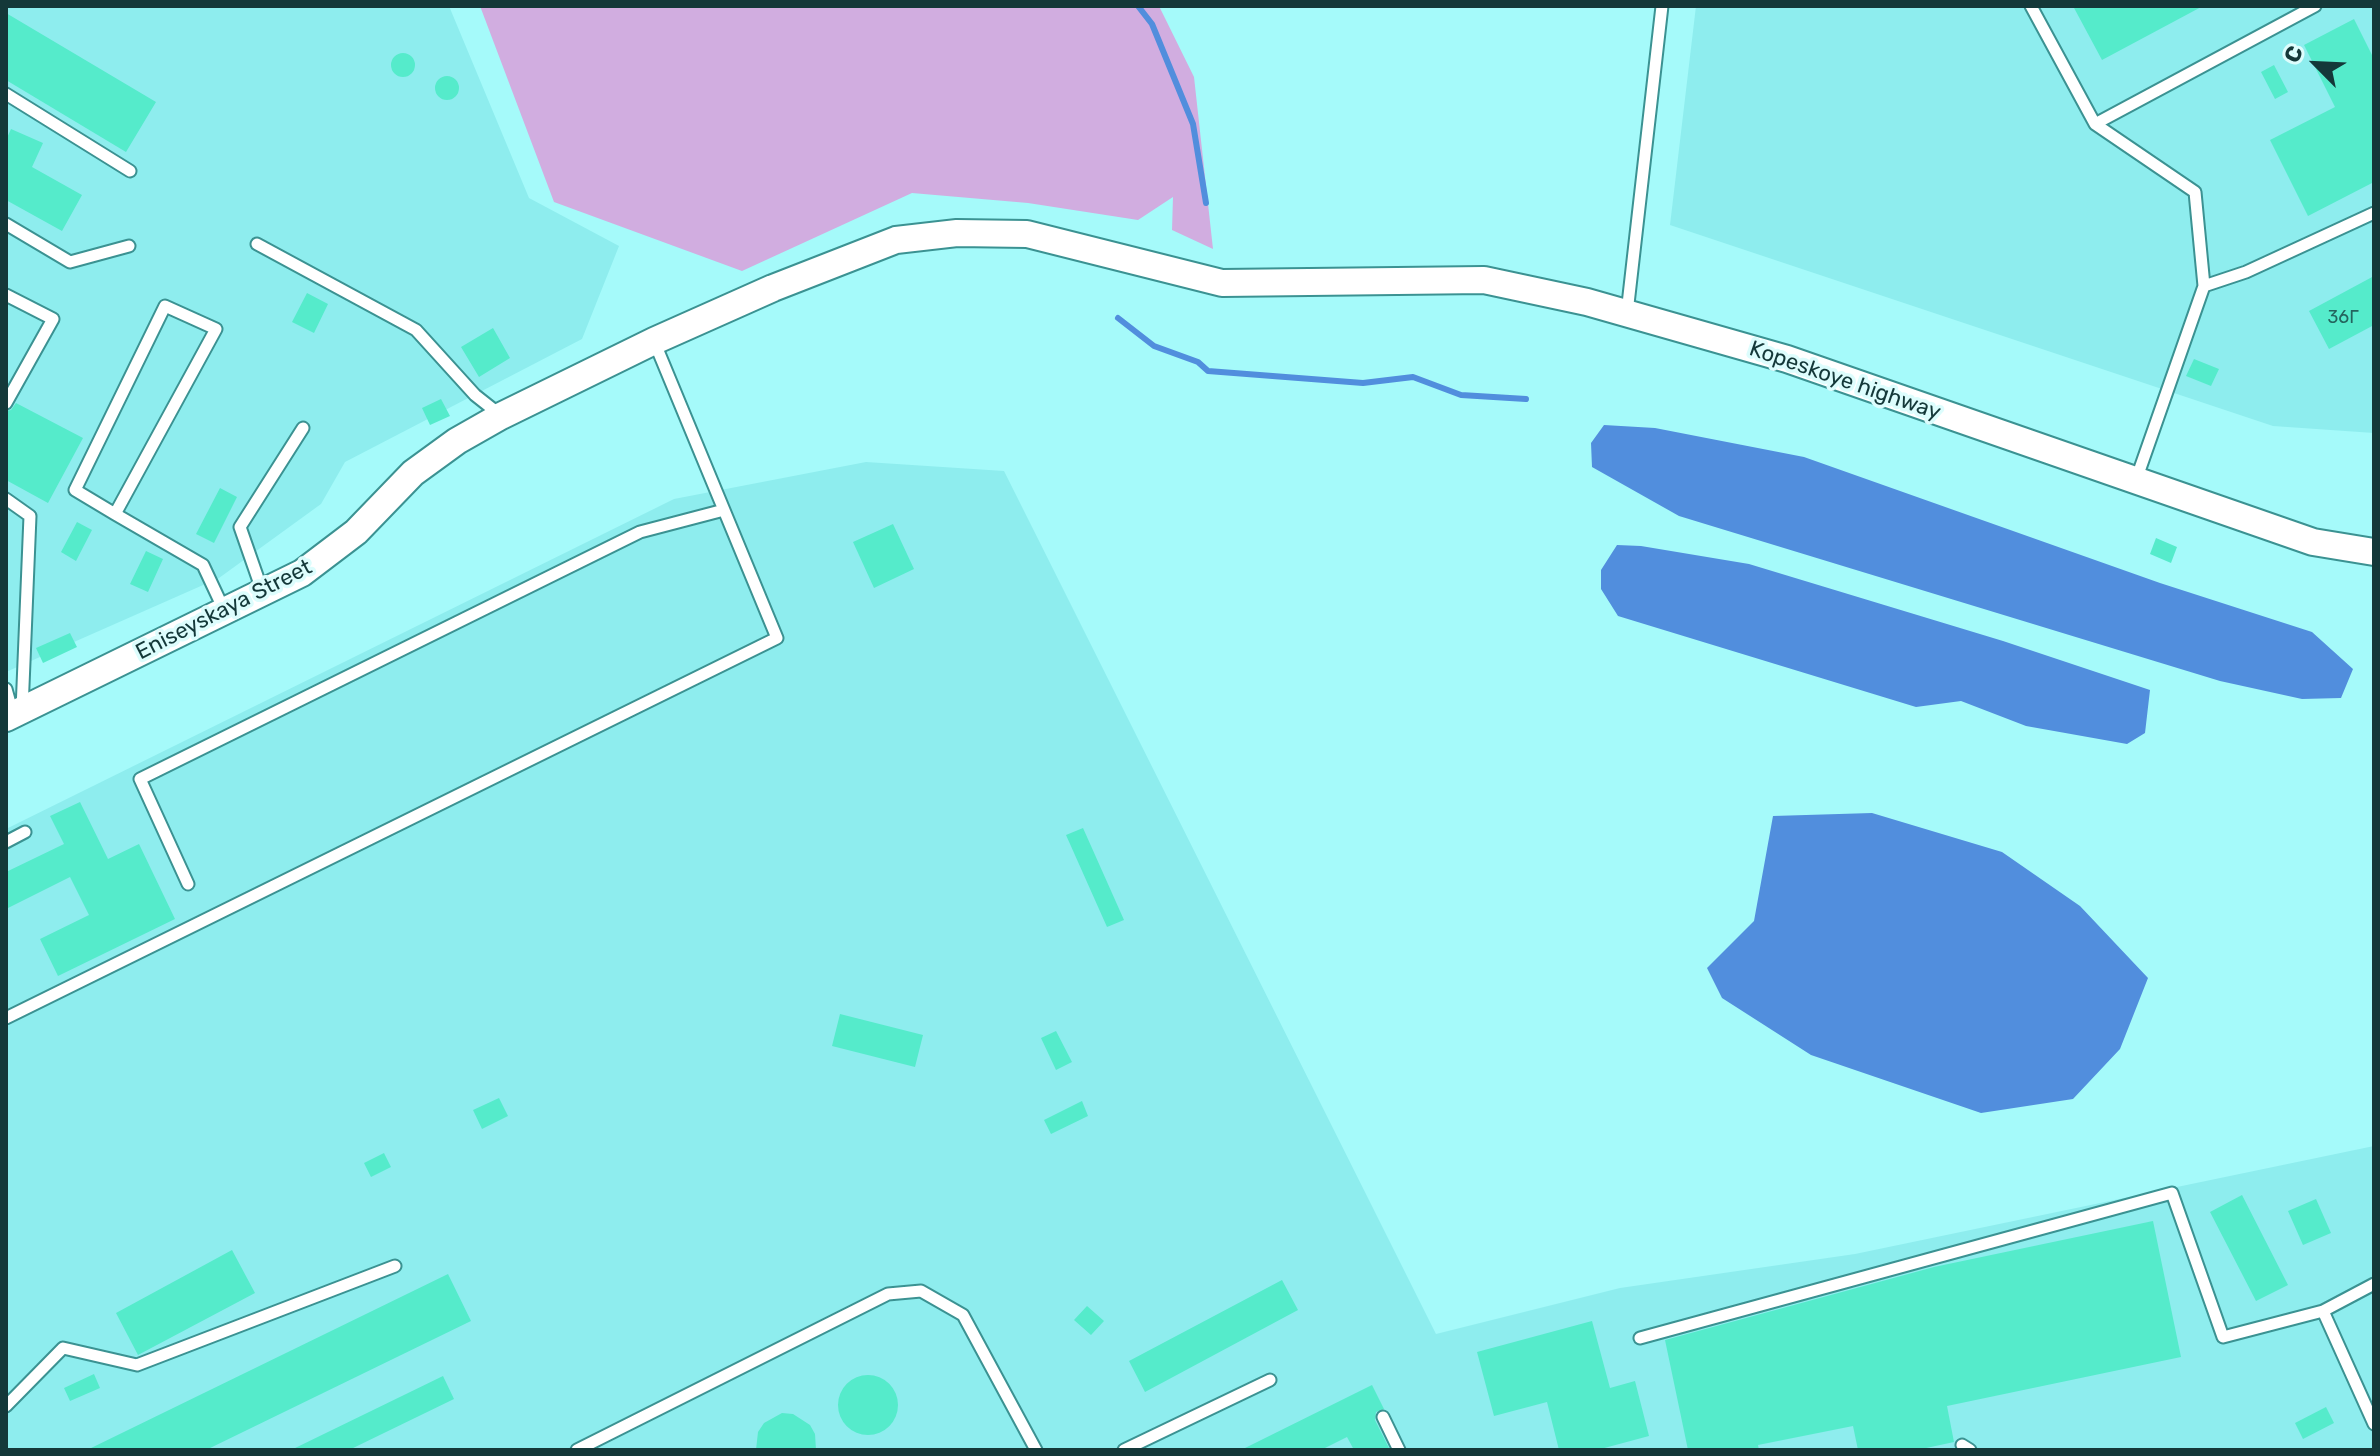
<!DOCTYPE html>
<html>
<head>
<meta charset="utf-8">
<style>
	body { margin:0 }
	#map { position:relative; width:2380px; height:1456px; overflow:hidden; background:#a5fafa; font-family:Rubik,sans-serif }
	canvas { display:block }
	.frame { position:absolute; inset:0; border:8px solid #143839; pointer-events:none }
	.north { position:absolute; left:2276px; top:24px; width:80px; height:80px; -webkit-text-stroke:6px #ddfdfd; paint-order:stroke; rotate:294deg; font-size:22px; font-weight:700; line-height:32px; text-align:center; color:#143839 }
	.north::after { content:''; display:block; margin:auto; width:28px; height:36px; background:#143839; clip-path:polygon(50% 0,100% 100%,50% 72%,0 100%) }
</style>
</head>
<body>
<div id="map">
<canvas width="2380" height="1456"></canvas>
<div class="frame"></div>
<div class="north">С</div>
</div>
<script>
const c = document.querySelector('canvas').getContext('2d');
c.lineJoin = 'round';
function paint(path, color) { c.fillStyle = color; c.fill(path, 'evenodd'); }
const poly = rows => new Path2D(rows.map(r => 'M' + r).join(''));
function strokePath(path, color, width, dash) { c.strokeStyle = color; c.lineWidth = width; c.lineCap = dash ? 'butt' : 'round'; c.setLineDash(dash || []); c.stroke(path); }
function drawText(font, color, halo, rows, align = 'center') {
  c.font = font + ' Rubik,sans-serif'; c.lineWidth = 7; c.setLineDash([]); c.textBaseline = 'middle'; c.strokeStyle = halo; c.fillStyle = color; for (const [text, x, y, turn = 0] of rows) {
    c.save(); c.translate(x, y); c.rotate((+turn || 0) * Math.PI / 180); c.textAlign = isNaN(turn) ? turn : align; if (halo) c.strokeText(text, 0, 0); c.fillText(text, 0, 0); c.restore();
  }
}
paint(poly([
	[6,6,449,6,529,198,619,246,582,339,345,462,321,504,219,578,6,672],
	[1696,6,2374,6,2374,433,2273,426,1670,225],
	[866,462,1004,471,1436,1334,1620,1288,1855,1254,2374,1146,2374,1450,6,1450,6,829,674,499]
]), '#8eedee');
paint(poly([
	[480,6,1159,6,1194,77,1213,249,1172,230,1173,197,1138,220,1028,203,912,193,742,271,554,202]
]), '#d1ade0');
paint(poly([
	[1604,425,1655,428,1804,457,2160,583,2312,632,2353,669,2341,698,2302,699,2220,681,1679,516,1592,467,1591,443],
	[1617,545,1641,546,1749,564,2003,641,2150,690,2145,733,2127,744,2026,726,1961,701,1916,707,1618,616,1601,589,1601,570],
	[1872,813,2002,852,2080,906,2148,978,2120,1049,2073,1099,1981,1113,1811,1055,1722,998,1707,968,1754,921,1773,816]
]), '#518edd');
strokePath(poly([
	[1138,6,1152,24,1193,124,1206,203],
	[1118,318,1154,346,1198,362,1208,371,1363,383,1413,377,1461,395,1526,399]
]), '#518edd', 6);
paint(poly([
	[2073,6,2203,6,2102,60],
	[6,13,156,102,126,152,6,80],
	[2354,19,2374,59,2374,182,2308,216,2270,140,2335,107,2304,45],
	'391 65a12 12 0 1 1 24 0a12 12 0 1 1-24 0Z',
	[2274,65,2288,92,2275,99,2261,72],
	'435 88a12 12 0 1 1 24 0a12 12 0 1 1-24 0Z',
	[11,129,43,143,32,167,82,195,62,231,6,200,6,140],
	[2374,276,2374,325,2329,349,2309,311],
	[307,293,328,304,314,333,292,322],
	[493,328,510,358,479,377,461,347],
	[2194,359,2219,369,2211,386,2186,376],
	[441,399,450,416,430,425,422,408],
	[16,403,83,438,48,503,6,480,6,411,11,410],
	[220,488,237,497,214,543,196,534],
	[77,522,92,530,76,561,61,552],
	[893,524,914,569,874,588,853,542],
	[2156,538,2177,547,2171,563,2150,554],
	[146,551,163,559,148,592,130,584],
	[70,633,77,647,43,663,36,648],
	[80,802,108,859,139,844,175,919,58,976,40,939,89,915,70,877,6,909,6,872,64,844,50,816],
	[1083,828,1124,920,1107,927,1066,835],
	[840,1014,923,1035,915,1067,832,1046],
	[1056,1031,1072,1062,1056,1070,1041,1038],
	[499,1098,508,1116,482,1129,473,1110],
	[1082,1101,1088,1116,1051,1134,1044,1120],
	[384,1153,391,1167,371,1177,364,1163],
	[2242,1195,2288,1285,2256,1301,2210,1212],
	[2316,1199,2331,1233,2303,1245,2288,1211],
	[2153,1221,2181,1357,1947,1406,1954,1442,1917,1450,1858,1450,1853,1426,1758,1445,1759,1450,1688,1450,1665,1340,1934,1267],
	[232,1250,255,1293,138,1355,116,1313],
	[448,1274,471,1321,206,1450,87,1450],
	[1282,1280,1298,1310,1145,1392,1129,1361],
	[1087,1306,1104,1321,1091,1335,1074,1320],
	[1592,1321,1610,1388,1635,1381,1649,1436,1597,1450,1559,1450,1547,1402,1494,1416,1477,1352],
	[94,1374,100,1388,70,1401,64,1388],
	'838 1405a30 30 0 1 1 60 0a30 30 0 1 1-60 0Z',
	[443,1376,454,1399,349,1450,291,1450],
	[1372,1385,1384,1409,1376,1412,1375,1420,1390,1450,1354,1450,1347,1437,1321,1450,1241,1450],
	[2326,1407,2334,1423,2303,1439,2295,1423],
	[782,1413,793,1414,810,1425,815,1434,816,1450,756,1450,758,1432,764,1423]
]), '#55ebcb');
const service = poly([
	[2031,6,2095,124,2195,192,2204,286,2246,272,2374,213],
	[6,94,130,171],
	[2095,124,2315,6],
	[6,224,70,262,129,246],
	[257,244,416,330,475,395,499,414],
	[6,295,53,319,6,403],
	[1627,313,1662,6],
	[2136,480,2204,286],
	[6,499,30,516,22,710],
	[115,514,216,329,165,306,75,490,115,514,203,565,225,612],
	[263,593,240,527,303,428],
	[6,689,13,714],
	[6,842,25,832],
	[188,884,140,779,640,532,724,510],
	[6,1018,777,638,654,341],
	[2323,1311,2374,1424],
	[1640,1338,2172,1193,2223,1337,2323,1311,2374,1284],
	[6,1406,63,1348,137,1365,395,1266],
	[1383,1417,1399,1450],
	[1962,1445,1970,1450],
	[577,1450,888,1294,921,1291,963,1315,1036,1450],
	[1124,1450,1270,1380]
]);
const tertiary = poly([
	[6,718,302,573,356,532,413,473,457,441,501,416,654,341,773,288,896,240,957,233,1027,234,1222,283,1484,280,1587,302,1787,359,2313,542,2374,552]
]);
strokePath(service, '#3b9292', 15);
strokePath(tertiary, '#3b9292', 30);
strokePath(service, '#fff', 11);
strokePath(tertiary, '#fff', 26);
drawText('18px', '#24655e', null, [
	["36Г",2343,318]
]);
drawText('22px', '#143839', '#ddfdfd', [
	["Kopeskoye highway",1845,381,19],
	["Eniseyskaya Street",224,610,-27]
]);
</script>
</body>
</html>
